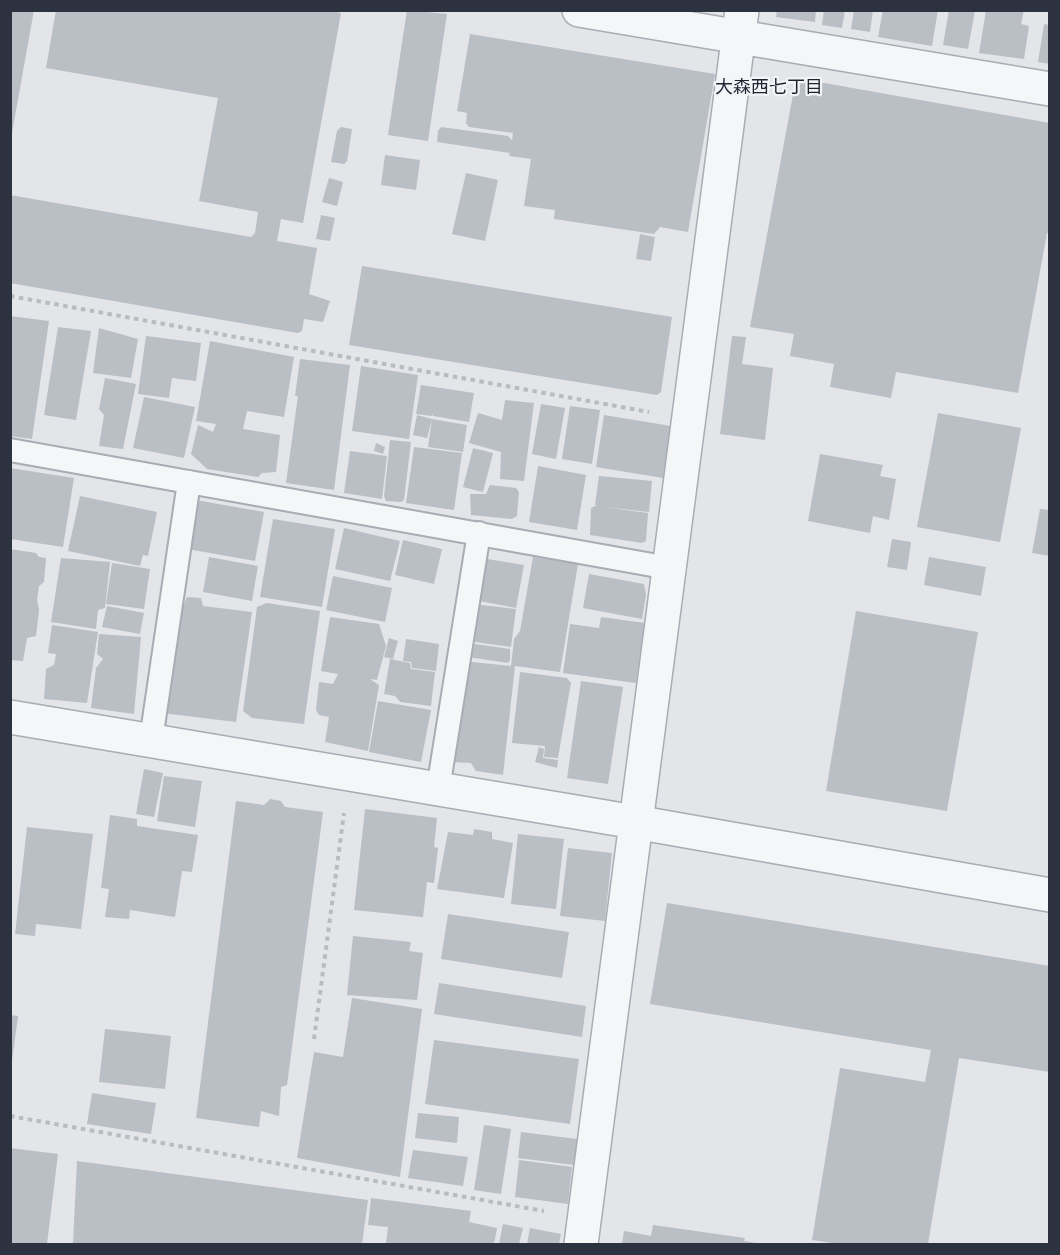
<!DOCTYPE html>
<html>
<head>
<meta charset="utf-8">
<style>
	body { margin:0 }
	#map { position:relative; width:1060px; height:1255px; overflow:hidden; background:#e3e5e9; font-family:"Open Sans",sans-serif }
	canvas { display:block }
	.frame { position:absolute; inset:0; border:12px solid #2c323f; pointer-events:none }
</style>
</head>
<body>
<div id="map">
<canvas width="1060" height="1255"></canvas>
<div class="frame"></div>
</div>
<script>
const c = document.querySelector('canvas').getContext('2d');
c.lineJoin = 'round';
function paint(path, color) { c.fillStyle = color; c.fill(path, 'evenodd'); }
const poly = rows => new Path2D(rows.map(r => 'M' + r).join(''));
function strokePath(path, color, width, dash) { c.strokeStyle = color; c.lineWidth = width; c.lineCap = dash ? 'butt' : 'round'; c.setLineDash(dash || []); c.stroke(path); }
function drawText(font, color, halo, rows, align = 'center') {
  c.font = font + ' "Open Sans","Noto Sans JP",sans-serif'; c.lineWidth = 4.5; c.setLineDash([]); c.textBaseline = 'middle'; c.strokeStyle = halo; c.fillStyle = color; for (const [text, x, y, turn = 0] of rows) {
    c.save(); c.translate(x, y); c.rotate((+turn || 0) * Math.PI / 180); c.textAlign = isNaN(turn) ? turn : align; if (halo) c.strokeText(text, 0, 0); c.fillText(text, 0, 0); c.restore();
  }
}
paint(poly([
	[10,10,34,10,12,133,10,133],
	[56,10,327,10,341,13,303,223,281,219,277,241,317,248,309,294,330,301,323,322,304,319,302,331,298,333,10,283,10,195,251,237,255,233,258,212,199,201,218,98,46,68],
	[407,10,447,14,428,141,388,135],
	[777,10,816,10,815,22,776,17],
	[824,10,845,10,842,28,822,25],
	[854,10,873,10,870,32,851,29],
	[883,10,938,10,932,46,878,37],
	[949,10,975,10,968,49,943,45],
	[986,10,1024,10,1021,24,1029,26,1024,59,979,53],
	[1044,24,1050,25,1050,64,1038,62],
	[470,34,715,74,688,232,660,227,654,234,554,219,555,210,524,206,531,159,509,156,510,153,437,142,438,131,441,127,508,136,512,140,513,133,469,127,466,123,467,113,457,111],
	[796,78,1050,123,1050,233,1047,233,1018,393,896,372,891,398,830,387,834,364,790,356,794,334,750,327],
	[341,127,352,129,347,161,344,164,331,162,337,131],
	[385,155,420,160,416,190,381,185],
	[466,173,498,180,485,241,452,234],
	[329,178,343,182,337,206,322,202],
	[321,215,335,218,330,241,316,239],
	[640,234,655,237,651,261,636,259],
	[362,266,672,317,661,392,657,395,349,345],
	[10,316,49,321,32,439,10,436],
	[58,327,91,331,76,420,44,415],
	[99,328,138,339,131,378,93,373],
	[146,336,201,343,196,381,172,378,169,398,138,394],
	[732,336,746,337,742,364,773,368,765,440,720,434],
	[210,341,294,357,284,417,247,411,243,429,280,435,276,472,262,473,258,477,207,469,191,454,198,425,213,432,216,424,196,421],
	[300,359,350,365,334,490,286,483,298,396,295,396],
	[361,366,418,375,409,439,352,431],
	[105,378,136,384,123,449,99,446,104,415,99,409],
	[421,385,474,393,469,422,433,416,433,414,432,416,416,414],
	[144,397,195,407,184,458,133,448],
	[505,400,534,403,524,481,500,479,501,452,469,443,478,413,502,420],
	[541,404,565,408,556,459,532,454],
	[570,406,600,410,592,464,562,459],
	[938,413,1021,428,1000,542,917,527],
	[417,415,432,419,427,438,413,435],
	[604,415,671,426,663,478,596,467],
	[432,419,467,425,463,452,428,447],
	[390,440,411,442,404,500,401,502,386,501,384,496],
	[376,443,385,447,383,454,374,451],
	[414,447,462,453,454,510,406,503],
	[473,448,493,453,483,492,463,487],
	[350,451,387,456,382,499,344,493],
	[820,454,883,465,880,476,896,479,889,520,873,516,870,533,808,521],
	[538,466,586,475,577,530,529,522],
	[10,468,74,478,63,547,10,539],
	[599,476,652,481,649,512,602,507,648,513,646,541,642,543,590,535,591,508,597,505,595,505],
	[490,485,516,488,519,492,517,516,512,519,471,515,470,494,486,494],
	[80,496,157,512,148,556,143,555,140,566,68,551],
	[190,499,264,512,255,561,182,548],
	[1040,509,1050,510,1050,556,1032,553],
	[273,519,335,529,322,607,260,597],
	[344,528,400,541,390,581,335,569],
	[892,539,911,542,907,570,887,567],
	[403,540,442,549,434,584,395,575],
	[10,549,36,553,39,557,46,558,44,582,39,586,37,599,39,610,36,636,27,638,23,661,10,660],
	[209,557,258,566,252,601,203,592],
	[533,557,578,564,560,672,515,666,503,775,476,771,471,763,452,762,463,661,511,666,514,639,520,631],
	[929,557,986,567,981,596,924,585],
	[61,558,110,562,105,608,98,610,96,629,51,622],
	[481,558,524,565,516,608,474,600],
	[112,563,150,569,144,609,106,604],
	[589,574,644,584,646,595,642,619,583,608],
	[333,576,392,588,385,622,326,610],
	[187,597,201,598,203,606,252,612,236,722,162,713,175,606,184,604],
	[267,603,320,611,304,724,252,718,243,711,257,607],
	[473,604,516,609,511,647,468,641],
	[107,606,144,613,140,634,102,627],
	[856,611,978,632,947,811,826,791],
	[330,617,379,624,386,646,377,680,370,679,379,685,368,751,325,742,329,717,319,715,316,710,319,682,333,684,338,674,321,671],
	[601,617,645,623,636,683,563,673,570,624,599,628],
	[52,625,98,632,87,703,44,699,46,669,54,665,56,654,48,653],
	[99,634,141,637,134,714,91,708,96,668,103,659,97,654],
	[389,638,398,641,393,659,384,657],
	[406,639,439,644,436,671,412,668,411,662,403,661],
	[468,643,510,649,510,660,508,663,468,657],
	[390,659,410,663,411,669,435,672,431,706,400,702,395,696,384,694],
	[520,672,567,678,571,683,558,758,544,757,545,746,512,743],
	[581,681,623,687,608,784,567,778],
	[378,701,431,710,421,762,369,752],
	[539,747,544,749,543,758,558,760,557,768,535,762],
	[144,769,163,773,154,817,136,814],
	[164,776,202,781,195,827,157,821],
	[270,799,281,801,285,807,323,812,287,1085,281,1087,279,1116,261,1111,259,1127,196,1118,236,801,264,805],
	[365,809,437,818,434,847,438,848,434,883,427,882,423,917,354,910],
	[110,815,137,819,137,826,198,835,192,872,182,871,175,917,130,910,129,919,105,917,109,889,101,888],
	[27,827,93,834,81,929,36,924,35,936,15,934],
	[474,829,492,832,492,839,513,843,504,898,437,889,448,832,473,835],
	[518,834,564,839,556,909,511,904],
	[568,848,612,853,605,921,560,916],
	[667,903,1050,966,1050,1072,959,1058,928,1244,839,1244,812,1240,840,1068,925,1082,931,1050,650,1004],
	[448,914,569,932,562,978,441,959],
	[353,936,411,942,409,951,423,953,417,1000,347,995],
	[439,983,586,1006,582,1037,434,1014],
	[352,998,422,1009,400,1177,297,1158,314,1052,343,1057],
	[10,1015,18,1016,12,1061,10,1061],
	[105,1029,171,1036,165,1089,99,1082],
	[434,1040,579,1059,570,1124,425,1104],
	[92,1093,156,1103,151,1134,87,1124],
	[418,1113,459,1117,457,1143,415,1138],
	[484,1125,511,1129,501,1194,474,1190],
	[521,1132,577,1139,574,1165,518,1158],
	[10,1148,58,1154,47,1244,10,1244],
	[413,1150,468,1157,463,1186,408,1178],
	[519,1160,572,1167,568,1204,515,1197],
	[77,1161,368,1200,362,1244,73,1244],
	[371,1198,471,1211,469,1222,497,1228,494,1244,386,1244,388,1227,368,1225],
	[503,1224,523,1228,519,1244,499,1244],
	[653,1225,745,1238,744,1241,761,1244,622,1244,624,1231,651,1236],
	[530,1228,561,1234,559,1244,527,1244]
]), '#babec5');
const service = poly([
	[10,450,669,568],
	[151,740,189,482],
	[438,789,479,533]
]);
const minor = poly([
	[579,10,1050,89],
	[10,717,635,822,1050,895],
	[581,1244,742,10]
]);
strokePath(service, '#a8acb3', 26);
strokePath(minor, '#a8acb3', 36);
strokePath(poly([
	[10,296,649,412],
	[314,1039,344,813],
	[10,1116,544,1211]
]), '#b9bbc0', 4, [4.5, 4.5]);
strokePath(service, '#f5f6f8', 22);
strokePath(minor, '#f5f6f8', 33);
drawText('18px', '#1e2330', '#f2f4f7', [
	["大森西七丁目",769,88]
]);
</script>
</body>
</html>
